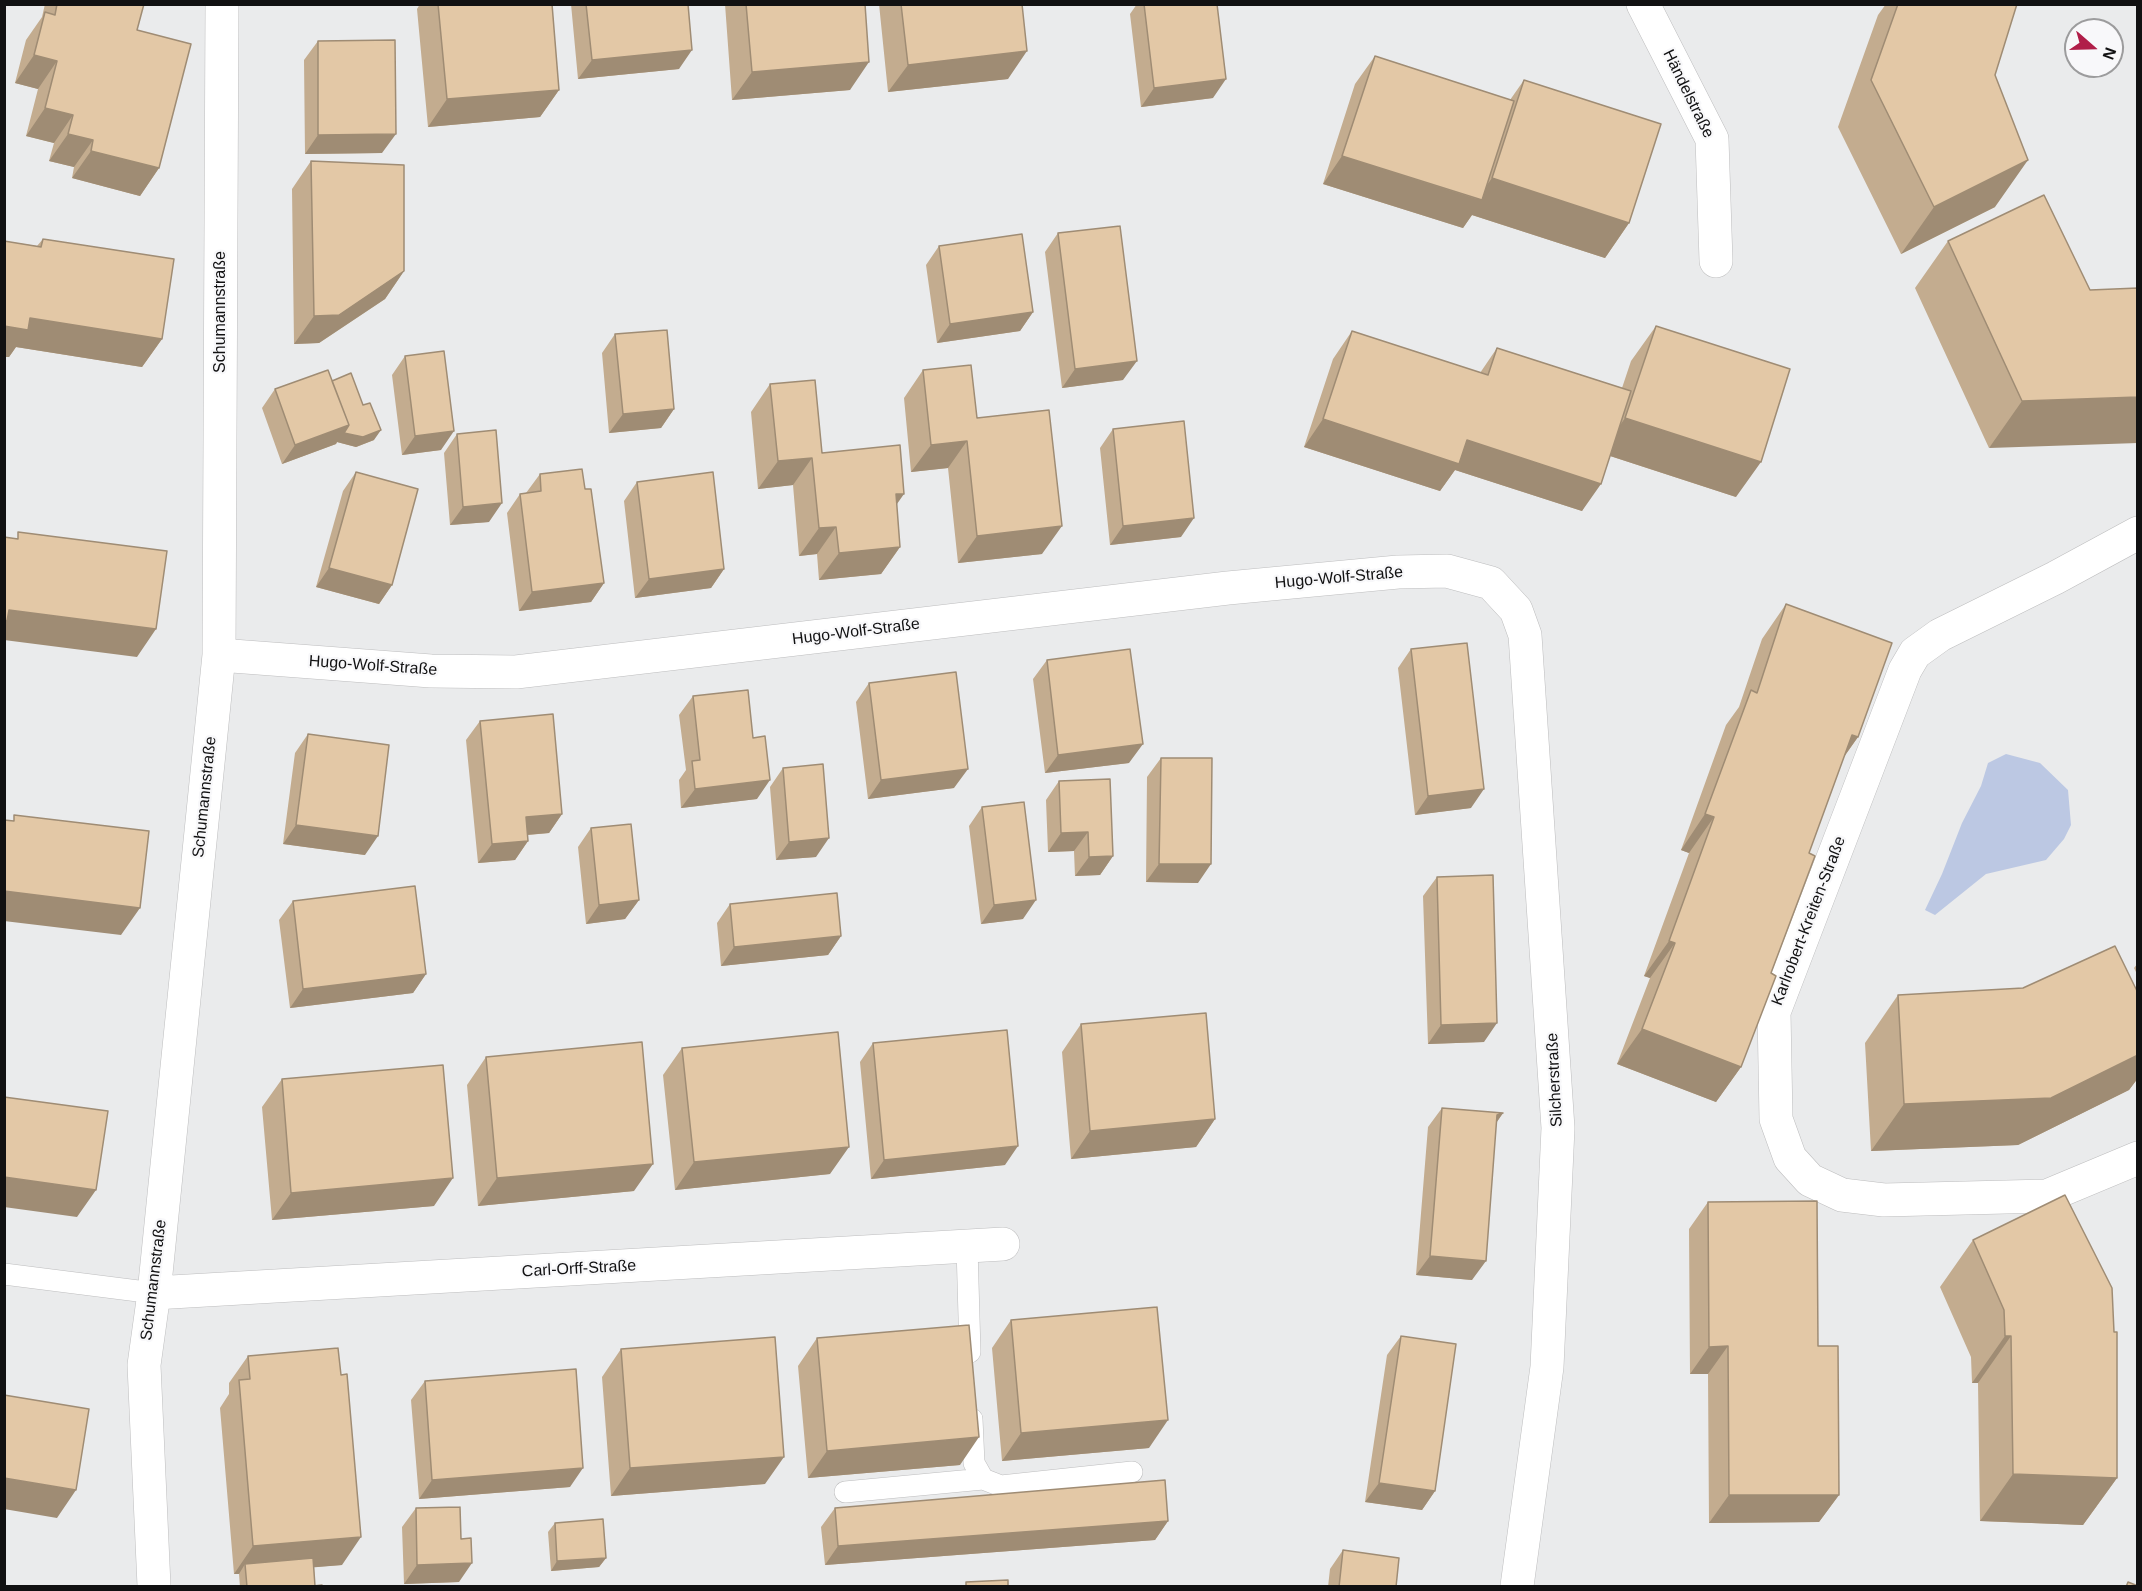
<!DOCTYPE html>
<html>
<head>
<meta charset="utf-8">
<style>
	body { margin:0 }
	#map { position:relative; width:2142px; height:1591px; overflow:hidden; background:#eaebec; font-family:Arial,sans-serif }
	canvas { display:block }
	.frame { position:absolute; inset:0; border:6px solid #111112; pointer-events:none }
	.north { position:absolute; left:2064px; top:18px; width:60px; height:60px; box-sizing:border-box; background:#f8f8fa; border:2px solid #9c9c9d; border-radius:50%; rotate:110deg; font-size:16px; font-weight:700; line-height:24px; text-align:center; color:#111112 }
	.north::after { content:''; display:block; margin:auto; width:21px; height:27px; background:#b01e49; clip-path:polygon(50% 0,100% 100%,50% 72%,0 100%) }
</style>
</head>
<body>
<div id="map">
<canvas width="2142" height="1591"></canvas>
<div class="frame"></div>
<div class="north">N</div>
</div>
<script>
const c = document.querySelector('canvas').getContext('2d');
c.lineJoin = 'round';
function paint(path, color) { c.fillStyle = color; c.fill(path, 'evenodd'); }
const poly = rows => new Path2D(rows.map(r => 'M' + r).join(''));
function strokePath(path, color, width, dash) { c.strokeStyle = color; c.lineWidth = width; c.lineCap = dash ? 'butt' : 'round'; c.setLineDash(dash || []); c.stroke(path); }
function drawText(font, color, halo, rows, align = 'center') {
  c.font = font + ' Arial,sans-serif'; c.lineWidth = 4.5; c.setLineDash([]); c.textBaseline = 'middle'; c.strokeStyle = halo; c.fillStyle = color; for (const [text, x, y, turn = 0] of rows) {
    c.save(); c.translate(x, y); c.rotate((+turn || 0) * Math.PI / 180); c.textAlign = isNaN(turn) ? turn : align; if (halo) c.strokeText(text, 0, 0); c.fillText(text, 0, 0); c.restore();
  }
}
paint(poly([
	[2006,754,2040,763,2068,790,2071,825,2064,839,2046,860,1986,874,1935,915,1925,910,1942,874,1962,823,1981,786,1988,763]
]), '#bcc8e3');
const service = poly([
	[967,1247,970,1352],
	[4,1274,154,1293],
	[972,1419,974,1463,983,1479,1001,1486,1132,1472],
	[845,1492,983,1479]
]);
const minor = poly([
	[1643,4,1712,139,1716,261],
	[2138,533,2055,578,1940,635,1915,653,1905,670,1774,1012,1776,1119,1790,1158,1810,1180,1842,1195,1884,1200,2047,1196,2138,1158],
	[219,655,431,671,516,672,1228,588,1398,572,1447,571,1491,583,1516,610,1525,635,1558,1128,1547,1367,1517,1586],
	[154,1293,1003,1244],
	[154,1586,144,1365,154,1293,219,655,222,4]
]);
strokePath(service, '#bdbdbe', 22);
strokePath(minor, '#bdbdbe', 34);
strokePath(service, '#fff', 21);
strokePath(minor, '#fff', 33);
paint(poly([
	[45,4,144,4,137,30,159,168,140,196,72,178,74,167,49,161,54,143,26,136,38,89,15,83,26,40,42,17],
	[420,4,552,4,559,90,540,117,428,127,417,9],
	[571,4,688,4,679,69,578,79],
	[725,4,865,4,850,90,732,100],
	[879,4,1022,4,1008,79,888,92],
	[1137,4,1217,4,1213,98,1141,107,1130,14],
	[1886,4,2017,4,1995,75,1995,207,1901,254,1838,127,1878,15],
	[318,41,382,153,305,154,304,60],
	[1375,56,1510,100,1524,80,1629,223,1605,258,1472,215,1463,228,1323,184,1355,84],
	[311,161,404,271,385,299,319,343,294,344,292,189],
	[1058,233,1123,380,1062,388,1045,252],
	[43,239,162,339,142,367,16,347,9,357,4,357,4,241,37,246],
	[1948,241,2090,290,2138,288,1989,448,1915,288],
	[939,246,1033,312,1020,331,937,343,926,265],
	[1656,326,1736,497,1610,456,1582,511,1455,470,1440,491,1304,447,1333,359,1352,331,1480,373,1497,348,1622,388,1631,361],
	[615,334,674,409,661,428,609,433,602,353],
	[405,356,441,450,402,455,392,375],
	[923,370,977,418,1042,554,958,563,948,468,911,472,904,398],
	[332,381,374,440,356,447,337,442,336,444,282,464,262,408,275,389],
	[770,384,822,453,896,505,900,547,881,574,819,580,817,554,799,556,793,485,758,489,751,412],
	[1113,429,1181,537,1110,545,1100,448],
	[457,434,489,522,450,525,444,453],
	[356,472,392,585,379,604,316,587,343,491],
	[540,474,585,489,604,583,591,602,519,611,507,513,520,494,526,493],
	[637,482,724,569,711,588,635,598,624,501],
	[1786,604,1858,737,1844,757,1809,853,1741,1067,1716,1102,1617,1064,1650,978,1644,976,1689,853,1681,850,1726,725,1739,707,1762,639],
	[1411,649,1471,808,1415,815,1398,668],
	[1047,660,1129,763,1045,773,1033,679],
	[869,683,954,788,868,799,856,702],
	[693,696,757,799,681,808,679,780,686,770,679,715],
	[480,721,562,814,549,833,528,835,528,841,515,860,478,863,466,740],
	[308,734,365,855,283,844,295,753],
	[1161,758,1198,883,1146,882,1147,777],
	[783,768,816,857,776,860,770,787],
	[1059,781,1113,856,1100,875,1075,876,1074,851,1048,852,1046,800],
	[982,807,1023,919,981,924,969,826],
	[591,828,639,900,625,919,586,924,578,847],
	[1437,877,1484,1042,1428,1044,1423,896],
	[293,901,426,974,413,993,290,1008,279,920],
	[730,904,841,936,828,955,721,966,717,923],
	[2138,963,2138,976,2134,968],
	[2138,993,2138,1078,2129,1090,2018,1145,1871,1151,1865,1043,1898,995],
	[1081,1024,1215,1119,1196,1147,1071,1159,1062,1052],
	[873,1043,1005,1165,871,1179,860,1062],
	[682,1048,830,1174,675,1190,663,1075],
	[486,1057,634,1191,478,1206,467,1085],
	[282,1079,434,1206,272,1220,262,1107],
	[1442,1108,1503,1113,1496,1123,1472,1280,1416,1275,1428,1127],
	[1708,1202,1818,1346,1839,1495,1819,1522,1709,1523,1708,1374,1690,1374,1689,1229],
	[1973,1240,2117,1478,2083,1525,1980,1521,1978,1383,1972,1383,1971,1357,1940,1287],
	[1011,1320,1149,1448,1002,1461,992,1348],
	[1401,1336,1435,1491,1422,1510,1365,1502,1387,1355],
	[817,1338,960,1465,808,1478,798,1366],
	[621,1349,765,1484,611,1496,602,1377],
	[248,1356,342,1565,314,1567,315,1586,322,1587,240,1587,239,1574,234,1574,220,1408,229,1394,229,1383],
	[425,1381,570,1487,419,1499,411,1400],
	[416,1508,461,1539,459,1582,404,1584,402,1527],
	[835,1508,1168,1521,1155,1540,825,1565,821,1527],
	[555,1523,606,1558,599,1567,551,1571,548,1532],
	[1343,1550,1396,1587,1328,1587,1330,1569]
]), '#c3ac8f');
paint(poly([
	[692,50,679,69,578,79,592,60],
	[1027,51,1008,79,888,92,908,65],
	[34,55,57,61,38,89,15,83],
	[869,62,850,90,732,100,752,72],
	[1226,79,1213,98,1141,107,1154,88],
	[559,90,540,117,428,127,447,99],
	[45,108,73,115,54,143,26,136],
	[68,134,93,140,74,167,49,161],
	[396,134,382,153,305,154,318,135],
	[91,151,159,168,140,196,72,178],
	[1342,156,1477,199,1492,178,1629,223,1605,258,1472,215,1463,228,1323,184],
	[2028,160,1995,207,1901,254,1934,207],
	[404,271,385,299,319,343,294,344,314,316],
	[1033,312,1020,331,937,343,950,324],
	[30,318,162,339,142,367,16,347,9,357,4,357,4,326],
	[1137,361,1123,380,1062,388,1075,369],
	[2138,397,2138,443,1989,448,2022,401],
	[674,409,661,428,609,433,623,414],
	[1625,418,1761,462,1736,497,1601,453],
	[1323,419,1467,440,1601,484,1582,511,1455,470,1440,491,1304,447],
	[349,425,381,430,374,440,356,447,337,442,336,444,282,464,295,445],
	[454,431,441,450,402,455,415,436],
	[967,441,948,468,911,472,931,445],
	[812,458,793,485,758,489,778,461],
	[896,494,904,494,885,521],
	[502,503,489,522,450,525,463,507],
	[1194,518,1181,537,1110,545,1123,526],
	[1062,526,1042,554,958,563,977,536],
	[836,527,817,554,799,556,819,528],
	[900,547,881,574,819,580,839,553],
	[329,568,392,585,379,604,316,587],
	[724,569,711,588,635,598,649,579],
	[604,583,591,602,519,611,532,592],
	[9,610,156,629,137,657,4,640,4,616],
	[1852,735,1858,737,1833,772],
	[1143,744,1129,763,1045,773,1058,755],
	[968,769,954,788,868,799,881,780],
	[770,780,757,799,681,808,695,789],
	[1484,789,1471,808,1415,815,1428,796],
	[562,814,549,833,513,836,526,817],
	[1705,814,1714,817,1689,853,1681,850],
	[296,825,378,836,365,855,283,844],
	[1088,832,1074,851,1048,852,1061,833],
	[829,838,816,857,776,860,789,842],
	[528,841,515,860,478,863,492,844],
	[1113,856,1100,875,1075,876,1089,857],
	[1159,864,1211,864,1198,883,1146,882],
	[4,891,140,908,121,935,4,921],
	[639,900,625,919,586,924,599,905],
	[1036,900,1023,919,981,924,994,905],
	[841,936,828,955,721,966,734,947],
	[1669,941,1675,943,1650,978,1644,976],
	[426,974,413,993,290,1008,303,989],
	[1497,1023,1484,1042,1428,1044,1441,1025],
	[1642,1029,1741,1067,1716,1102,1617,1064],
	[2138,1055,2138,1078,2129,1090,2018,1145,1871,1151,1904,1104],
	[1503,1113,1490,1132,1497,1115],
	[1215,1119,1196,1147,1071,1159,1090,1131],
	[1018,1146,1005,1165,871,1179,884,1160],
	[849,1147,830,1174,675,1190,694,1162],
	[653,1164,634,1191,478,1206,497,1178],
	[4,1177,96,1190,77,1217,4,1207],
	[453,1178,434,1206,272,1220,291,1193],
	[1430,1256,1486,1261,1472,1280,1416,1275],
	[2005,1336,2011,1336,1978,1383,1972,1383],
	[1728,1346,1708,1374,1690,1374,1709,1347],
	[1168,1420,1149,1448,1002,1461,1021,1433],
	[979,1437,960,1465,808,1478,827,1451],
	[784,1457,765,1484,611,1496,630,1468],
	[583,1468,570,1487,419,1499,432,1480],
	[2013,1474,2117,1478,2083,1525,1980,1521],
	[4,1478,76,1490,57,1518,4,1509],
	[1379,1483,1435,1491,1422,1510,1365,1502],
	[1729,1495,1839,1495,1819,1522,1709,1523],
	[1168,1521,1155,1540,825,1565,838,1546],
	[361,1537,342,1565,246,1573,245,1564,239,1574,234,1574,253,1546],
	[606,1558,599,1567,551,1571,557,1561],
	[472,1563,459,1582,404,1584,417,1565]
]), '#9f8c74');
const building = poly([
	[57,4,144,4,137,30,191,44,159,168,91,151,93,140,68,134,73,115,45,108,57,61,34,55,45,12,55,15,57,4],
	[438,4,552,4,559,90,447,99,438,4],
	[586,4,688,4,692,50,592,60,586,4],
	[746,4,865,4,869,62,752,72,746,4],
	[901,4,1022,4,1027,51,908,65,901,4],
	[1144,4,1217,4,1226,79,1154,88,1144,4],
	[1898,4,2017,4,1995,75,2028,160,1934,207,1871,80,1898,4],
	[395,40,396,134,318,135,318,41,395,40],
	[1375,56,1514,101,1482,200,1342,156,1375,56],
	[1524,80,1661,124,1629,223,1492,178,1524,80],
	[311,161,404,165,404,271,339,315,314,316,311,161],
	[2044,195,2090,290,2138,288,2138,397,2022,401,1948,241,2044,195],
	[1120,226,1137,361,1075,369,1058,233,1120,226],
	[1022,234,1033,312,950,324,939,246,1022,234],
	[43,239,174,259,162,339,30,318,28,330,4,326,4,241,41,247,43,239],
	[1656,326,1790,369,1761,462,1625,418,1656,326],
	[667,330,674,409,623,414,615,334,667,330],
	[1352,331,1488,375,1497,348,1631,391,1601,484,1467,440,1459,464,1323,419,1352,331],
	[444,351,454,431,415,436,405,356,444,351],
	[971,365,977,418,1049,410,1062,526,977,536,967,441,931,445,923,370,971,365],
	[328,370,349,425,295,445,275,389,328,370],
	[351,373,363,405,370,403,381,430,363,437,344,433,349,425,332,381,351,373],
	[815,380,822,453,900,445,904,494,896,494,900,547,839,553,836,527,819,528,812,458,778,461,770,384,815,380],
	[1184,421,1194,518,1123,526,1113,429,1184,421],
	[496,430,502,503,463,507,457,434,496,430],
	[582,469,585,489,591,489,604,583,532,592,520,494,541,491,540,474,582,469],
	[356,472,418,489,392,585,329,568,356,472],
	[713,472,724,569,649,579,637,482,713,472],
	[18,532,167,551,156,629,9,610,7,621,4,620,4,537,18,539,18,532],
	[1786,604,1892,643,1858,737,1852,735,1809,853,1815,856,1771,973,1776,976,1741,1067,1642,1029,1675,943,1669,941,1714,817,1705,814,1751,690,1757,693,1786,604],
	[1467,643,1484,789,1428,796,1411,649,1467,643],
	[1130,649,1143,744,1058,755,1047,660,1130,649],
	[956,672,968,769,881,780,869,683,956,672],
	[748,690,753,738,765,736,770,780,695,789,692,761,700,760,693,696,748,690],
	[553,714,562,814,526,817,528,841,492,844,480,721,553,714],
	[308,734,389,745,378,836,296,825,308,734],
	[1161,758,1212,758,1211,864,1159,864,1161,758],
	[823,764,829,838,789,842,783,768,823,764],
	[1110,779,1113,856,1089,857,1088,832,1061,833,1059,781,1110,779],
	[1024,802,1036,900,994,905,982,807,1024,802],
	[14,815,149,831,140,908,4,891,4,820,14,821,14,815],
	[631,824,639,900,599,905,591,828,631,824],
	[1493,875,1497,1023,1441,1025,1437,877,1493,875],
	[415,886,426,974,303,989,293,901,415,886],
	[837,893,841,936,734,947,730,904,837,893],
	[2115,946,2138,993,2138,1055,2051,1098,1904,1104,1898,995,2023,988,2115,946],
	[1206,1013,1215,1119,1090,1131,1081,1024,1206,1013],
	[1007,1030,1018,1146,884,1160,873,1043,1007,1030],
	[838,1032,849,1147,694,1162,682,1048,838,1032],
	[642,1042,653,1164,497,1178,486,1057,642,1042],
	[443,1065,453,1178,291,1193,282,1079,443,1065],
	[4,1097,108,1111,96,1190,4,1177,4,1097],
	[1442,1108,1503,1113,1497,1115,1486,1261,1430,1256,1442,1108],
	[2065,1195,2112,1288,2114,1332,2117,1332,2117,1478,2013,1474,2011,1336,2005,1336,2004,1310,1973,1240,2065,1195],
	[1817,1201,1818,1346,1838,1346,1839,1495,1729,1495,1728,1346,1709,1347,1708,1202,1817,1201],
	[1157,1307,1168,1420,1021,1433,1011,1320,1157,1307],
	[969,1325,979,1437,827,1451,817,1338,969,1325],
	[1401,1336,1456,1344,1435,1491,1379,1483,1401,1336],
	[775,1337,784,1457,630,1468,621,1349,775,1337],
	[338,1348,341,1375,347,1374,361,1537,253,1546,239,1380,250,1379,248,1356,338,1348],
	[576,1369,583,1468,432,1480,425,1381,576,1369],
	[4,1395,89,1409,76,1490,4,1478,4,1395],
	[1165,1480,1168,1521,838,1546,835,1508,1165,1480],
	[460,1507,461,1539,471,1538,472,1563,417,1565,416,1508,460,1507],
	[603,1519,606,1558,557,1561,555,1523,603,1519],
	[1343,1550,1399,1558,1396,1587,1339,1587,1343,1550],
	[313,1558,315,1586,304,1587,247,1587,245,1564,313,1558],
	[1008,1580,1008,1587,966,1587,966,1582,1008,1580],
	[2128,1582,2138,1586,2138,1587,2126,1587,2128,1582],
	[322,1585,322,1587,304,1587,322,1585]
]);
paint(building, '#e3c8a6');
strokePath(building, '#9f8c74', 1.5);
drawText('16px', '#111112', '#f8f8fa', [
	["Händelstraße",1688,94,64],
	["Schumannstraße",221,312,-90],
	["Hugo-Wolf-Straße",1339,578,-5],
	["Hugo-Wolf-Straße",856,632,-7],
	["Hugo-Wolf-Straße",373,666,4],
	["Schumannstraße",205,797,-84],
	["Karlrobert-Kreiten-Straße",1809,921,-69],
	["Silcherstraße",1555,1080,-93],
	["Carl-Orff-Straße",579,1269,-3],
	["Schumannstraße",154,1280,-83]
]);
</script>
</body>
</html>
